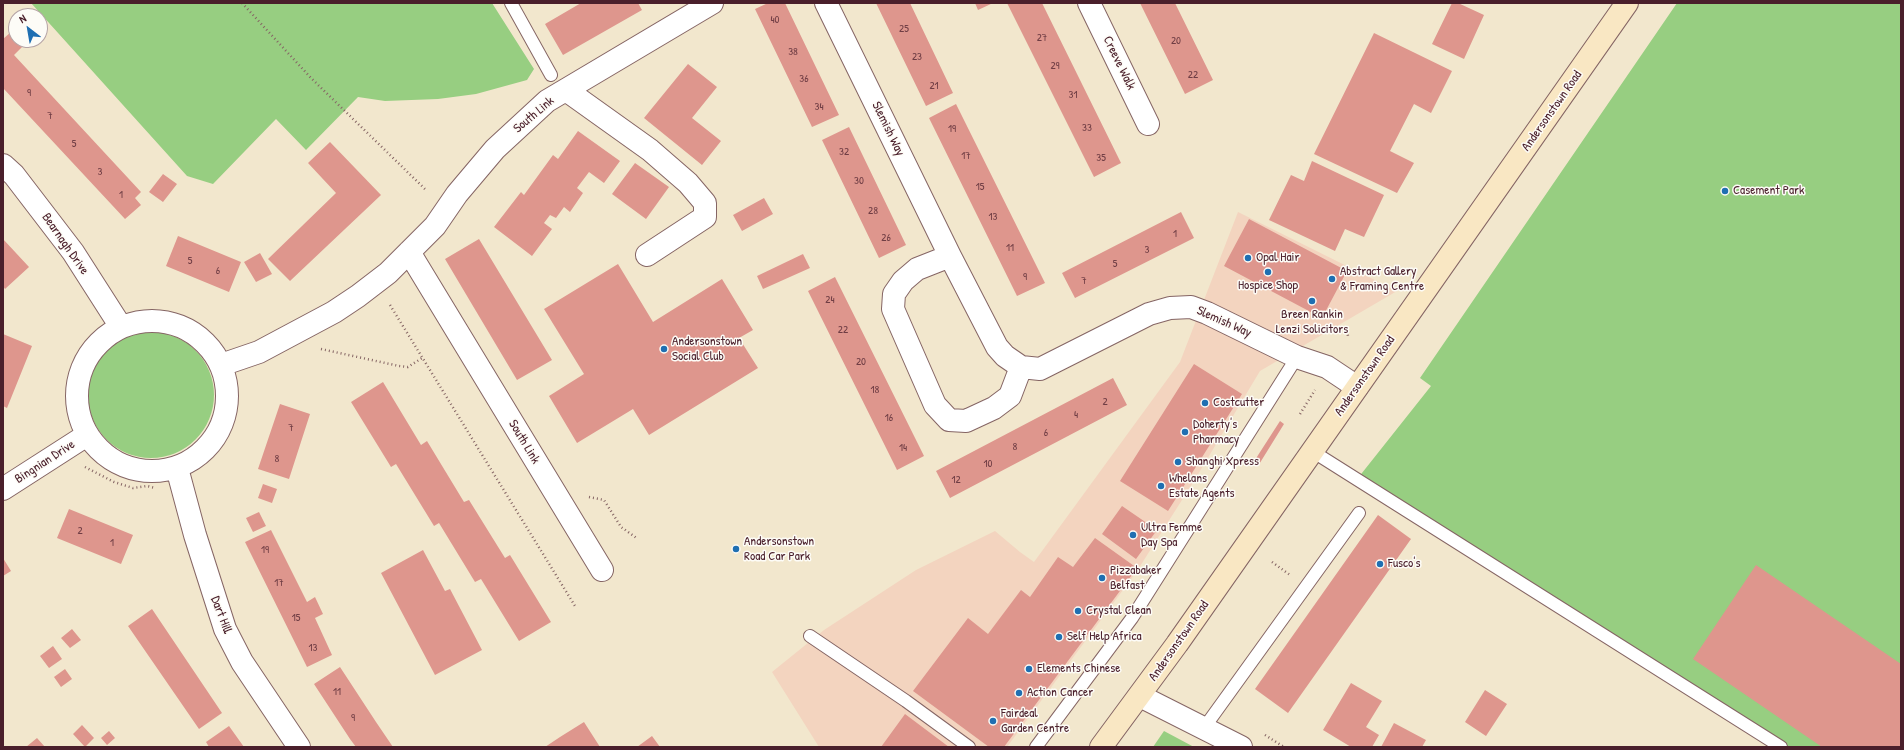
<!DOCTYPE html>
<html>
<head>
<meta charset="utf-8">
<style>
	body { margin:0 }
	#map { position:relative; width:1904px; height:750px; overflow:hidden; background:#f2e7cd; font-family:"Patrick Hand",sans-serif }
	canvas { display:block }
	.frame { position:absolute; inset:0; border:4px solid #4a1f2b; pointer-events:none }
	.north { position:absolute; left:8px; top:8px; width:40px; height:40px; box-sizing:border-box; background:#fdfcf7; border:1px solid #b5a4a5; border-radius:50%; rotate:329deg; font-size:11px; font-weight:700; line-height:16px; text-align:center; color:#4a1f2b }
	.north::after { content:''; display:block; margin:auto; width:14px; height:18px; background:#1f6fb2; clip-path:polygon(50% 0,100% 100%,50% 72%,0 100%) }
</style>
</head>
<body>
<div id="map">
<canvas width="1904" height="750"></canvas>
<div class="frame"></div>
<div class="north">N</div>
</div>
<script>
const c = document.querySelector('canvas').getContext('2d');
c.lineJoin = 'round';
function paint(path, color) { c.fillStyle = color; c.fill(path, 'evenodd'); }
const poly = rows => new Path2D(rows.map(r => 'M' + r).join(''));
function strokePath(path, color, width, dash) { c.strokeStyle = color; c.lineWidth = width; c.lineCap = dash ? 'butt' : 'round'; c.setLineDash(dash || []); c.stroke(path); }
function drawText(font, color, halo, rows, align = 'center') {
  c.font = font + ' "Patrick Hand",sans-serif'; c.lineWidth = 3; c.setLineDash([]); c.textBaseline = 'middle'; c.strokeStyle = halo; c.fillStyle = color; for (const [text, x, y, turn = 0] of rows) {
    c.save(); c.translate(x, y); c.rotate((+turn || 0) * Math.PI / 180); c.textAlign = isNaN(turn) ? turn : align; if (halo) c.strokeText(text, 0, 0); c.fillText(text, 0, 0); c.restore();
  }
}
paint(poly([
	[1238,212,1397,291,1260,371,1194,481,1137,571,1007,747,819,747,772,672,824,630,916,570,995,531,1020,552,1034,562,1180,362]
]), '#f3d4bf');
paint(poly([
	[31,3,492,3,534,69,527,80,476,94,438,99,385,101,358,97,306,150,276,119,213,184,187,176],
	[1677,3,1901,3,1901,747,1780,747,1358,478,1431,386,1420,378],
	'88 395a63 63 0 1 1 126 0a63 63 0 1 1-126 0Z',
	[1164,731,1194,747,1153,747]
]), '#97ce81');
paint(poly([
	[581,3,638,3,642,10,563,55,545,24],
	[768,3,785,3,839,115,812,127,755,9],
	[876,3,910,3,953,93,926,106],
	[975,3,993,3,978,10],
	[1007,3,1042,3,1121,163,1094,177],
	[1140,3,1175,3,1213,80,1185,94],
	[1452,3,1458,3,1484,15,1464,59,1432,44],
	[11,32,16,40,18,40,23,46,14,55,141,192,135,198,141,205,125,219,3,88,3,39],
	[1374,33,1452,71,1431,113,1414,104,1390,151,1414,163,1397,193,1314,154],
	[688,64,717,87,692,118,721,141,702,165,644,118],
	[956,104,1045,283,1017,296,929,118],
	[849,127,906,245,879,258,822,140],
	[578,131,620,161,604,183,589,172,577,188,583,193,570,212,564,207,556,218,550,215,544,223,552,229,532,256,494,227,521,192,524,195,553,155,558,159],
	[330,142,381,195,290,281,268,259,336,193,308,163],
	[1312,161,1384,195,1364,237,1345,229,1335,251,1269,220,1291,175,1304,181],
	[635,163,669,187,646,219,612,194],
	[163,174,177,184,163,202,149,192],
	[764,198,773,214,742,231,733,215],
	[1181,212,1194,238,1075,298,1062,273],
	[1249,219,1347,271,1322,318,1224,266],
	[178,236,241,262,229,292,166,266],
	[3,239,29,267,5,289,3,286],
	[479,239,552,360,517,380,445,259],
	[260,253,272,274,256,282,244,262],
	[803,254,810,268,763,289,757,276],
	[618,264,653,322,722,279,753,330,739,338,758,368,649,435,633,409,577,443,549,396,584,374,544,309],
	[835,277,924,456,897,470,808,291],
	[3,334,32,346,7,408,3,406],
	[1194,364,1242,394,1168,511,1120,481],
	[1113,378,1127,405,950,498,936,471],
	[383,382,421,445,427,441,464,502,469,500,505,558,510,555,551,622,519,641,481,579,475,582,439,523,434,526,396,464,391,467,351,402],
	[280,404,310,414,289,479,258,469],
	[1280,421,1284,424,1258,466,1253,463],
	[263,484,277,489,272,503,258,498],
	[1122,506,1157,530,1136,559,1102,534],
	[69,509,133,535,121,564,57,538],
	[259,512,266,526,253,532,246,518],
	[1378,515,1411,539,1288,713,1255,689],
	[271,530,307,602,315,597,323,614,315,618,332,655,307,667,245,542],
	[1095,538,1137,568,1004,747,989,747,913,691,968,618,988,634,1021,590,1030,597,1058,557,1073,567],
	[423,550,445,591,450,589,482,650,435,675,381,573],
	[3,558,11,571,3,576],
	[1756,565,1901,664,1901,747,1822,747,1693,659],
	[152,609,222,713,199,729,128,626],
	[72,629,81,640,70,648,61,638],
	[53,646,62,659,49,668,40,656],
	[340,667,376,722,393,747,356,747,350,739,314,684],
	[65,669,72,679,61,687,54,677],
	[1351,683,1382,701,1366,727,1379,735,1372,747,1351,747,1323,730],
	[1485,690,1507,704,1486,736,1465,722],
	[905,714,949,747,881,747],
	[584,722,600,747,545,747,560,737],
	[1394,723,1426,740,1422,747,1381,747],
	[82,725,94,738,85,747,73,734],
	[229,726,244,747,209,747,206,742],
	[109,731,115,738,107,745,101,738],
	[652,736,660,747,637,747],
	[37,738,45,747,26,747]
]), '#de968d');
const service = poly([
	[511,3,551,75],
	[1312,451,1781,747],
	[810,636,906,701,969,747],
	[1204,728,1359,513],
	[1036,747,1132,618,1297,357]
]);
const minor = poly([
	[826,3,950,256,997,347,1005,356,1021,367,1040,369,1149,314,1170,308,1191,307,1207,313,1297,357,1327,367,1357,387],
	[1089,3,1148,124],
	[566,90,650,150,688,183,705,203,705,217,647,255],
	[3,165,14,175,73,252,121,327],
	[409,252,602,570],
	[950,256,917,269,903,281,894,294,893,309,935,405,949,420,966,421,994,408,1010,396,1021,367],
	'77 396a75 75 0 1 1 150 0a75 75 0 1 1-150 0Z',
	[221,365,259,352,334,312,358,296,388,273,435,226,457,194,495,149,547,101,712,3],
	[177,468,195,535,225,629,242,662,299,747],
	[3,489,87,435],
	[1140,696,1241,747]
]);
const secondary = poly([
	[1101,747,1177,644,1627,3]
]);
strokePath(service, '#856564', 14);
strokePath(minor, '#856564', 24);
strokePath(secondary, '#856564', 24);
strokePath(poly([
	[242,3,311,78,427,191],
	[390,305,575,606],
	[1346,327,1348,336],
	[321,349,399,366,408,367,422,358],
	[1300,414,1315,390],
	[85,467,114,482,133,488,147,486,155,488],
	[589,497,604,500,621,527,638,539],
	[1272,562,1290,575],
	[1265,735,1284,747]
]), '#856564', 2.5, [1, 3]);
strokePath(service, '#fff', 12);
strokePath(minor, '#fff', 22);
strokePath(secondary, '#f9e7c3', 22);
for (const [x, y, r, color] of [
	[1725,191,4,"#1f6fb2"],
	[1248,258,4,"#1f6fb2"],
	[1268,272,4,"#1f6fb2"],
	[1332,279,4,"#1f6fb2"],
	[1312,301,4,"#1f6fb2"],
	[664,349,4,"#1f6fb2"],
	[1205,403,4,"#1f6fb2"],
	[1185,432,4,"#1f6fb2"],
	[1178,462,4,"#1f6fb2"],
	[1161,486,4,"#1f6fb2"],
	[1133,535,4,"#1f6fb2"],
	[736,549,4,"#1f6fb2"],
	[1380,564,4,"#1f6fb2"],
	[1102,578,4,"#1f6fb2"],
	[1078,611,4,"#1f6fb2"],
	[1059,637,4,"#1f6fb2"],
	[1029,669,4,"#1f6fb2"],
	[1019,693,4,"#1f6fb2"],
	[993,721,4,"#1f6fb2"]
]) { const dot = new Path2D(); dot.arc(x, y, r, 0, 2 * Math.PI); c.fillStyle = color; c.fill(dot); strokePath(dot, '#fdfcf7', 1.5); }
drawText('11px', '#6f3d44', null, [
	["40",775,20],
	["25",904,29],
	["27",1042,38],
	["20",1176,41],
	["38",793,52],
	["23",917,57],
	["29",1055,66],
	["22",1193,75],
	["36",804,79],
	["21",934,86],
	["9",29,93],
	["31",1073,95],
	["34",819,107],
	["7",50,116],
	["33",1087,128],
	["19",952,129],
	["5",74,144],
	["32",844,152],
	["17",966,156],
	["35",1101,158],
	["3",100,172],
	["30",859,181],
	["15",980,187],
	["1",121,195],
	["28",873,211],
	["13",993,217],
	["1",1175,234],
	["26",886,238],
	["11",1010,248],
	["3",1147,250],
	["5",190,261],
	["5",1115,264],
	["6",218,271],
	["9",1025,277],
	["7",1084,281],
	["24",830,300],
	["22",843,330],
	["20",861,362],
	["18",875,390],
	["2",1105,402],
	["4",1076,415],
	["16",889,418],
	["7",291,428],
	["6",1046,433],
	["8",1015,447],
	["14",903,448],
	["8",277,459],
	["10",988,464],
	["12",956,480],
	["2",80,531],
	["1",112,543],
	["19",265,550],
	["17",279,583],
	["15",296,618],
	["13",313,648],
	["11",337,692],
	["9",353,718]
]);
drawText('13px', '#4a1f2b', '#fdfcf7', [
	["Creeve Walk",1119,63,64],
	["Andersonstown Road",1552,111,-55],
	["South Link",534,115,-40],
	["Slemish Way",888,129,64],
	["Bearnagh Drive",65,244,55],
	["Slemish Way",1224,322,24],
	["Andersonstown Road",1365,376,-55],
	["South Link",524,442,59],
	["Bingnian Drive",45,462,-33],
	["Dart Hill",221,615,69],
	["Andersonstown Road",1179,641,-55]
]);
drawText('13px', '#4a1f2b', '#fdfcf7', [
	["Casement Park",1733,191],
	["Opal Hair",1256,258],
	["Abstract Gallery",1340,272],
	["& Framing Centre",1340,287],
	["Hospice Shop",1268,286,"center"],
	["Breen Rankin",1312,315,"center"],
	["Lenzi Solicitors",1312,330,"center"],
	["Andersonstown",672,342],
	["Social Club",672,357],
	["Costcutter",1213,403],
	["Doherty's",1193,425],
	["Pharmacy",1193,440],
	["Shanghi Xpress",1186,462],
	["Whelans",1169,479],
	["Estate Agents",1169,494],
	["Ultra Femme",1141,528],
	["Day Spa",1141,543],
	["Andersonstown",744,542],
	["Road Car Park",744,557],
	["Fusco's",1388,564],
	["Pizzabaker",1110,571],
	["Belfast",1110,586],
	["Crystal Clean",1086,611],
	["Self Help Africa",1067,637],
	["Elements Chinese",1037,669],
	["Action Cancer",1027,693],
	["Fairdeal",1001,714],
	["Garden Centre",1001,729]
], 'left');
</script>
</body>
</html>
